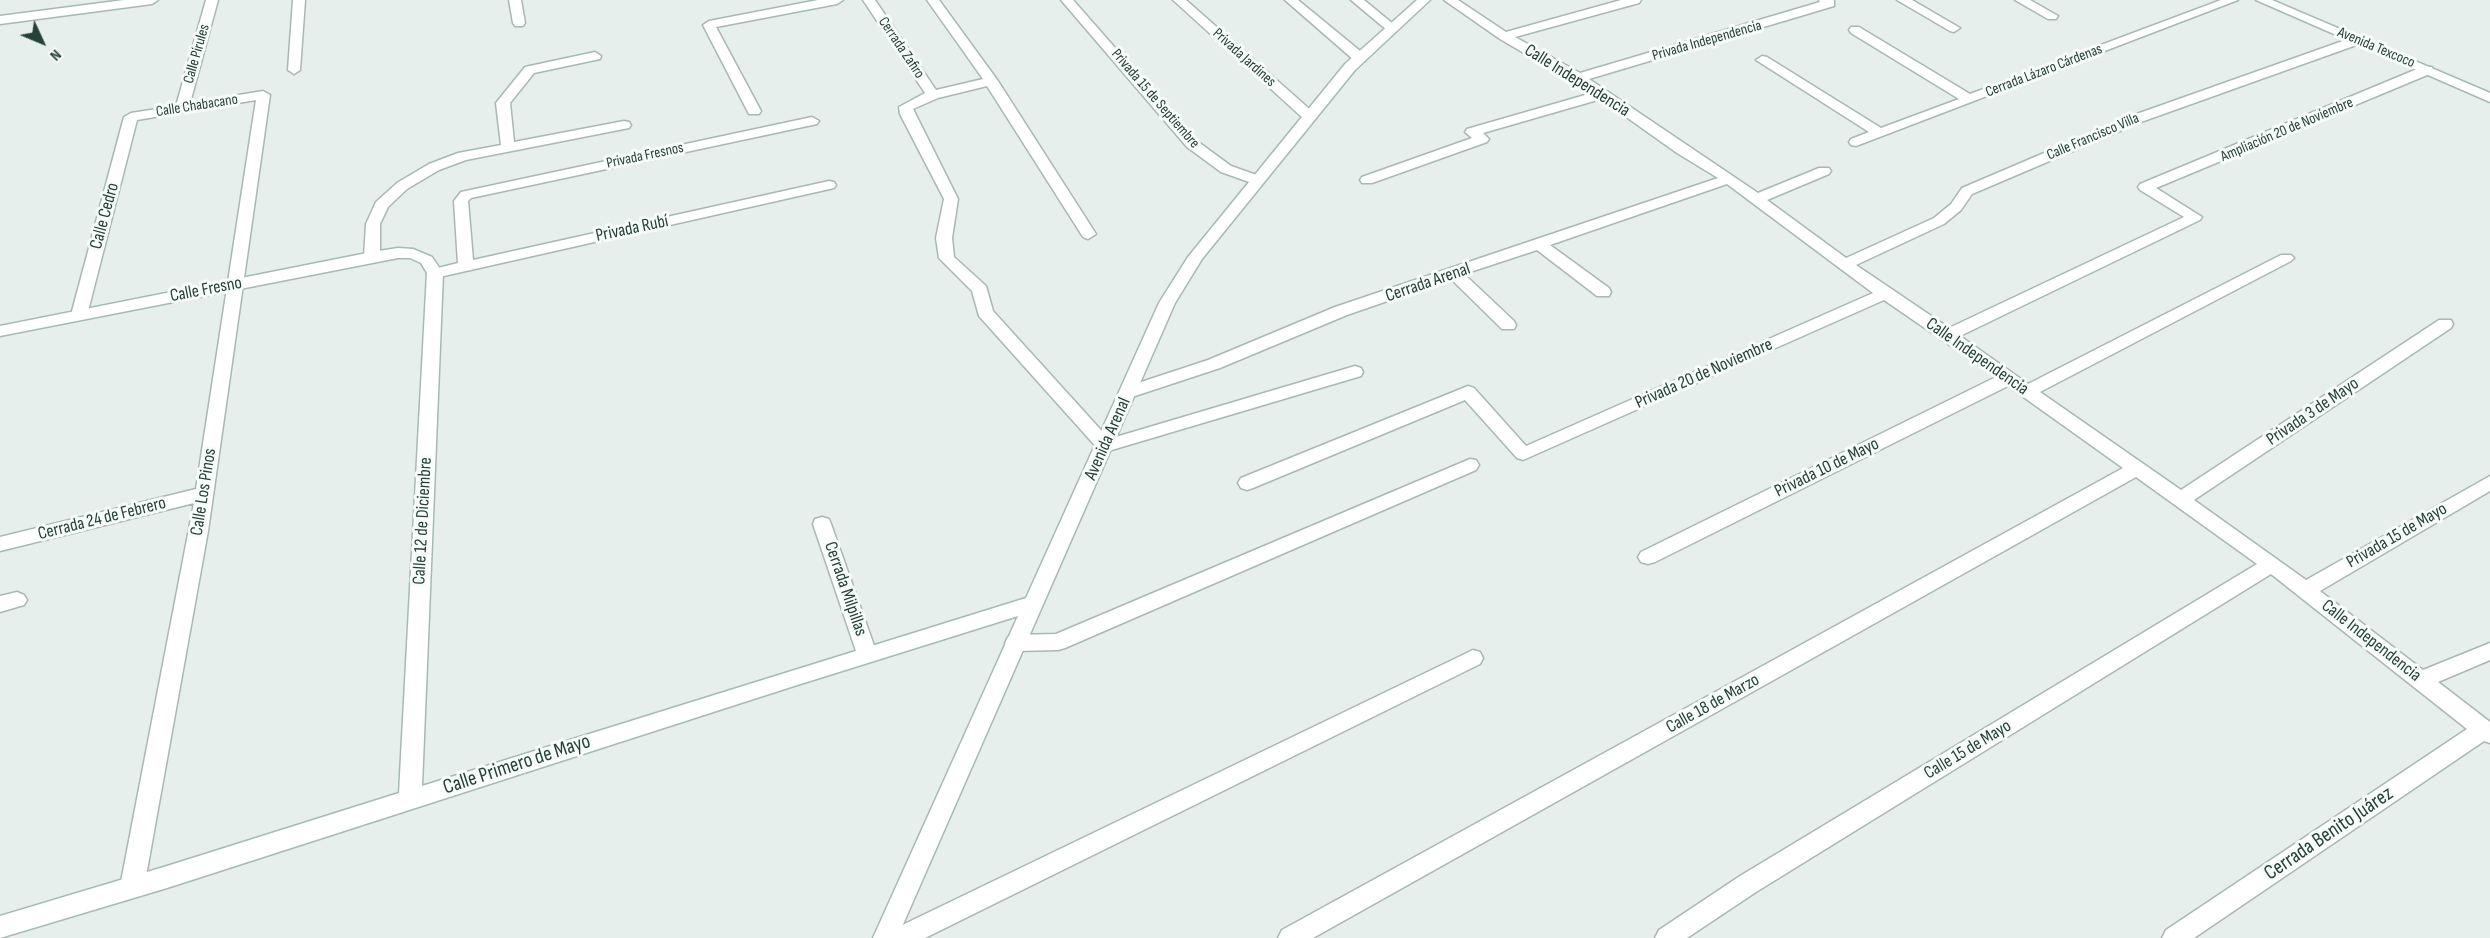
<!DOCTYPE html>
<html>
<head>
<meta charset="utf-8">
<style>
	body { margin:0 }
	#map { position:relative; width:2490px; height:938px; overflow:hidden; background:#e6efeb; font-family:"Sofia Sans Condensed",sans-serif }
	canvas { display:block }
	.north { position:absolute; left:12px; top:12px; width:60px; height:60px; -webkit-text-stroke:4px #f7fbf9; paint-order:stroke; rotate:134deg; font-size:16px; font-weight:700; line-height:24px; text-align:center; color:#24423a }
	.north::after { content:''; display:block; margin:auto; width:21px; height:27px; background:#24423a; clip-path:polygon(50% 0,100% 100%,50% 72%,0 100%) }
</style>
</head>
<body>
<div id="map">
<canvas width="2490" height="938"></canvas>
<div class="north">N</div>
</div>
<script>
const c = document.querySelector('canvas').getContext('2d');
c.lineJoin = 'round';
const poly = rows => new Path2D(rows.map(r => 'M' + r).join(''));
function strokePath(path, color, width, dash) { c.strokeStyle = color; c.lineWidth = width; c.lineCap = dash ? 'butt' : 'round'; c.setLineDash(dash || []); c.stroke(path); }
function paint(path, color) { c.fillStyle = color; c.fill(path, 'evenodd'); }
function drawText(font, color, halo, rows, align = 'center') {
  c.font = font + ' "Sofia Sans Condensed",sans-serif'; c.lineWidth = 6; c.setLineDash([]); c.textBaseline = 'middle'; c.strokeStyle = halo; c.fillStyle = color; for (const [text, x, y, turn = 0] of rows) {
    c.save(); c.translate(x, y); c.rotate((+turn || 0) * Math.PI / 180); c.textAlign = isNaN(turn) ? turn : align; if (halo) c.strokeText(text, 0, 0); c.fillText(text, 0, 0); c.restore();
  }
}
const street = poly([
	[124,0,158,0,152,4,0,24,0,16,124,0],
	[206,0,218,0,190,103,263,91,270,95,208,531,144,887,140,895,132,898,124,895,120,887,194,503,0,551,0,537,196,489,256,100,137,120,87,315,79,320,71,315,124,117,131,113,176,106,206,0],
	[293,0,305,0,300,70,294,74,288,70,293,0],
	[509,0,521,0,525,23,523,26,515,26,513,23,509,0],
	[818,0,843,0,837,4,716,27,761,111,759,114,749,114,703,25,709,21,818,0],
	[863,0,875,0,936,90,983,79,927,0,939,0,998,81,1096,234,1088,239,1083,237,987,86,938,98,913,109,958,199,952,238,954,257,986,286,993,311,1109,439,1355,366,1361,368,1363,372,1361,376,1105,452,1099,450,979,316,972,291,939,258,936,238,944,199,900,114,899,107,925,93,863,0],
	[1061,0,1073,0,1197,141,1231,166,1262,177,1264,180,1262,183,1252,183,1221,172,1187,147,1061,0],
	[1173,0,1186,0,1314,113,1316,116,1314,119,1304,119,1173,0],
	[1285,0,1298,0,1365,55,1366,58,1365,61,1355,61,1285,0],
	[1351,0,1364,0,1398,28,1396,31,1388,31,1351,0],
	[1444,0,1458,0,1506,32,1621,0,1641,0,1639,3,1515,37,1580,73,1820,2,1819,0,1834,0,1834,6,1589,79,1758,193,1819,168,1829,168,1831,171,1829,174,1767,200,1846,258,1934,218,1951,204,1962,188,2131,116,2354,37,2362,37,2364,40,2362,43,2141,122,1972,194,1961,210,1944,224,1856,265,1949,328,2184,217,2140,190,2138,187,2140,184,2422,67,2432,67,2433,70,2432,73,2156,188,2202,217,2200,220,1960,336,2028,384,2281,255,2291,255,2294,258,2291,261,2040,392,2181,490,2439,320,2451,320,2453,324,2451,328,2194,500,2306,580,2490,476,2490,491,2320,591,2423,670,2490,643,2490,660,2438,682,2490,722,2490,743,2484,741,2194,938,2162,938,2166,930,2467,729,2271,574,1756,892,1687,938,1655,938,1659,930,1740,876,2257,564,2136,477,1313,938,1278,938,1282,930,2123,468,2008,386,1655,562,1648,564,1641,562,1638,557,1641,552,1996,377,1884,300,1523,460,1517,458,1465,400,1253,488,1247,490,1241,488,1238,483,1241,478,1468,386,1474,388,1526,446,1873,293,1727,184,1550,245,1609,288,1611,292,1609,296,1597,296,1537,250,1464,274,1514,321,1516,325,1514,329,1502,329,1451,279,1347,315,1220,368,1135,396,1123,396,1120,392,1123,388,1208,360,1335,307,1718,178,1677,153,1601,99,1483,133,1489,139,1487,142,1372,183,1362,183,1360,180,1362,177,1472,138,1465,132,1467,129,1592,93,1500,39,1444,0],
	[1897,0,1912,0,1960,28,1954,32,1950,31,1897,0],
	[2015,0,2030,0,2058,16,2056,19,2048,19,2015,0],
	[2221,0,2238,0,1856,146,1851,145,1849,142,1851,139,1869,132,1756,60,1762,56,1767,57,1881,128,1959,99,1851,33,1849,30,1851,27,1859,27,1970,94,2221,0],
	[595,52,601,56,600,59,534,73,510,103,514,142,624,121,629,122,631,125,629,128,466,160,439,170,407,189,388,207,380,224,380,257,377,260,367,260,364,257,366,224,376,202,397,183,429,164,458,153,501,145,496,103,525,67,595,52],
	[812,117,819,121,817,124,471,198,468,201,473,260,829,181,834,182,836,185,834,188,435,278,427,273,430,270,458,263,454,201,461,192,812,117],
	[1470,459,1476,460,1479,465,1476,470,1065,648,1058,650,1015,651,1008,649,1005,643,1008,637,1015,635,1056,634,1470,459],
	[822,517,829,519,831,524,877,654,874,660,867,662,860,660,857,654,813,524,815,519,822,517],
	[17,592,24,595,27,600,24,605,0,612,0,596,17,592],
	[1473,650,1480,652,1483,658,1480,664,925,938,888,938,892,930,1473,650]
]);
const secondary = poly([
	[1417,0,1430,0,1355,70,1202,259,1175,303,897,938,873,938,1018,616,791,687,167,888,0,938,0,916,167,866,399,793,427,273,421,263,410,258,398,258,0,336,0,326,372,252,398,248,413,249,432,257,443,273,422,786,1026,598,1159,303,1188,257,1345,64,1417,0],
	[2256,0,2272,0,2490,93,2490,102,2256,0]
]);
strokePath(street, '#a8b8b2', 3);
strokePath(secondary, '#a4bbb3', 3);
paint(street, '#fff');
paint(secondary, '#fff');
drawText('15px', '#24423a', '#f7fbf9', [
	["Privada Independencia",1707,41,-16],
	["Cerrada Zafiro",901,48,56],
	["Avenida Texcoco",2376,48,23],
	["Calle Pirules",197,54,-74],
	["Privada Jardines",1244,58,42],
	["Cerrada Lázaro Cárdenas",2044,71,-21],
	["Privada 15 de Septiembre",1155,99,49],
	["Calle Chabacano",197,106,-9],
	["Ampliación 20 de Noviembre",2287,130,-23],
	["Calle Francisco Villa",2093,137,-23],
	["Privada Fresnos",645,156,-12]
]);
drawText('18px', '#24423a', '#f7fbf9', [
	["Calle Independencia",1577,81,32],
	["Calle Cedro",105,216,-75],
	["Privada Rubí",632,229,-12],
	["Cerrada Arenal",1428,283,-19],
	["Calle Fresno",206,290,-11],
	["Calle Independencia",1977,357,35],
	["Privada 20 de Noviembre",1704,374,-24],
	["Privada 3 de Mayo",2313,412,-34],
	["Avenida Arenal",1108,439,-66],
	["Privada 10 de Mayo",1827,468,-26],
	["Calle Los Pinos",204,492,-81],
	["Cerrada 24 de Febrero",102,519,-14],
	["Calle 12 de Diciembre",423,521,-87],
	["Privada 15 de Mayo",2397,536,-30],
	["Cerrada Milpillas",845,589,71],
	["Calle Independencia",2371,641,38],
	["Calle 18 de Marzo",1713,704,-29],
	["Calle 15 de Mayo",1968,750,-31]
]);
drawText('21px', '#24423a', '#f7fbf9', [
	["Calle Primero de Mayo",517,765,-18],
	["Cerrada Benito Juárez",2329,834,-34]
]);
</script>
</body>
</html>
